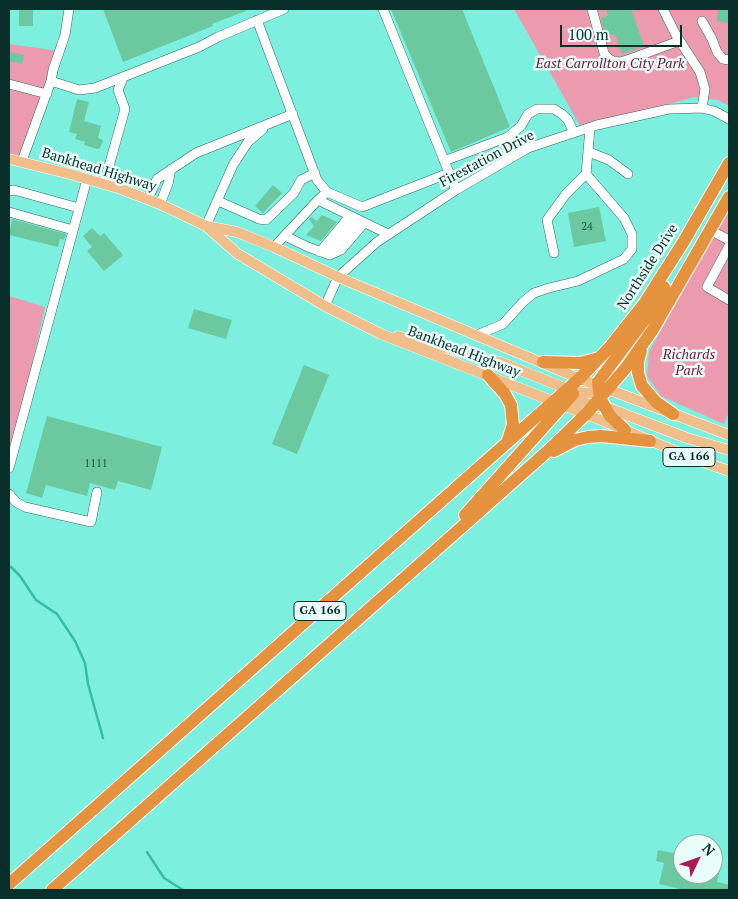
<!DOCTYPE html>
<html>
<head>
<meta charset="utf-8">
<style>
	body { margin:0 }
	#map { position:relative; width:738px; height:899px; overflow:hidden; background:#7cefde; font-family:"PT Serif",serif }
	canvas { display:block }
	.frame { position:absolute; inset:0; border:10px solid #092f2b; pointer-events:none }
	.north { position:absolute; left:673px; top:834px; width:50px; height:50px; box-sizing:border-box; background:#e9fdf9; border:1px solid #8faba7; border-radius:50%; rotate:48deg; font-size:14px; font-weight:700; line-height:20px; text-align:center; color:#092f2b }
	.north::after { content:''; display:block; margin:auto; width:18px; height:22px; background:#ab1c56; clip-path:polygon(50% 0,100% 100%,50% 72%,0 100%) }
	.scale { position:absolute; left:560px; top:25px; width:122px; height:22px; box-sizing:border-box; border:2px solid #092f2b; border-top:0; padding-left:6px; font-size:15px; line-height:18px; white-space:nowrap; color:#092f2b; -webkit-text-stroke:4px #e9fdf9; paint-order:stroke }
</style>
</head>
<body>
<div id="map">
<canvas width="738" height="899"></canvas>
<div class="frame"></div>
<div class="north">N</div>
<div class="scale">100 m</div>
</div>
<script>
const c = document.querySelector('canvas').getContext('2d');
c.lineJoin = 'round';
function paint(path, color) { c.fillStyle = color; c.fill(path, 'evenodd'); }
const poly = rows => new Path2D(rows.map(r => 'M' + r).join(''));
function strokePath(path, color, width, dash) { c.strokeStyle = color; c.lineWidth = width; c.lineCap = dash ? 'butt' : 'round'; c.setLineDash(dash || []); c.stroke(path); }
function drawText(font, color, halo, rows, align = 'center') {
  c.font = font + ' "PT Serif",serif'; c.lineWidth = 5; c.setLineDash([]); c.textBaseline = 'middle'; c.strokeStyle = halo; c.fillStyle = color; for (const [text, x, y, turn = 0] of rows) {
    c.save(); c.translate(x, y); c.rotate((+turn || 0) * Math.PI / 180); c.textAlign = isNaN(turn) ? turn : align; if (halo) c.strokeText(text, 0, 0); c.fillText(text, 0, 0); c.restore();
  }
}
paint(poly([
	[514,9,729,9,729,106,718,100,694,97,582,129],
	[9,44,59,51,22,161,9,157],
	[728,210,729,211,729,412,724,424,661,396,647,376,649,352],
	[9,296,45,307,9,466]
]), '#ec9baf');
strokePath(poly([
	[9,567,11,567,20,576,36,600,57,614,75,641,85,663,88,684,103,738],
	[147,852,164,878,183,890]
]), '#37bcac', 2.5);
paint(poly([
	[19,9,33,9,33,26,19,26],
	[103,9,251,9,212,24,213,26,123,62],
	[391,9,462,9,510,127,451,152],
	[606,9,631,9,644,46,622,54,615,34,607,37,601,20,601,18,608,16],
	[718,9,729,9,729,23,717,21],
	[9,52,24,55,22,64,9,61],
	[77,99,89,102,84,121,101,126,98,138,103,140,101,146,99,149,97,149,84,145,85,142,75,139,77,134,69,132],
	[273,185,282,193,263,213,255,206],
	[599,207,606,241,574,247,568,213],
	[322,215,337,222,321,241,306,235,314,226,309,219,311,217,317,221],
	[12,219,66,234,64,240,60,239,58,247,9,235],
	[92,228,100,236,104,233,123,255,104,271,87,251,92,247,83,236],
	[194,309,232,320,226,339,188,328],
	[304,365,329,375,297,454,272,444],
	[47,416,162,447,151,490,118,481,115,490,90,483,87,496,46,485,42,498,26,493],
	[658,850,683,855,683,874,713,874,713,862,721,864,717,882,729,885,729,890,684,890,659,884,664,863,656,861]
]), '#6cc89f');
const minor = poly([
	[383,9,456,190],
	[592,9,604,53,608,58,613,61,620,62,630,59,679,41],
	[663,9,676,35,700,72,705,89,702,108],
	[257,20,317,180,327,192,318,200,388,234],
	[702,21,712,39,717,52,723,59,729,60],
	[51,81,79,90,95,88,199,47,218,37,284,9],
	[9,84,47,94],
	[589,152,609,160,628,174],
	[22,161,51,81,53,70,65,35,69,9],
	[444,161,508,137,521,126,528,114,537,109,554,109,562,114,568,120,574,133],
	[104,184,125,109,118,90,123,78],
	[9,191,14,190,79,208],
	[327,192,362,207,449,173],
	[148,199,157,179,196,153,293,114],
	[218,201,259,219,266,220,294,193,301,180,315,173],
	[160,204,168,184,171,169],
	[9,212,73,230],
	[206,226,233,165,248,142,263,129],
	[710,230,729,240],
	[285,236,308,247,330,255,341,250,364,223],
	[729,246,707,287,729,300],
	[274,247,318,200],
	[327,251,335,247,357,219],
	[320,252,350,216],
	[554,253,547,220,566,194,586,174,590,128],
	[325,306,338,277,377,242,456,190,528,148,597,125,669,109,702,108,714,111,729,119],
	[477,335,503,324,523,302,534,293,549,288,578,281,624,259,632,249,632,234,624,218,586,174],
	[9,468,87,179],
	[9,494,16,502,25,507,91,522,97,492]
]);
const major = poly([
	[9,159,70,174,121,189,160,204,206,226,237,232,274,247,338,277,573,376,729,435],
	[207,227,238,254,325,306,381,334,596,418,692,458,729,471],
	[398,336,500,362,575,392,593,393,605,390],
	[564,401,583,402,611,409,687,438,729,450]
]);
const highway = poly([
	[641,351,638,361,638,373,642,386,656,402,673,414],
	[543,362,580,363,599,358],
	[488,375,505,394,511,405,513,425,507,443],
	[625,430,610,416,600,398,598,382,646,318,664,287],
	[554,451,575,440,588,437,601,436,650,441],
	[465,515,573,394],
	[9,884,580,378,609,348,644,304,684,241,729,163],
	[52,890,550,449,586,414,625,369,652,331,729,197]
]);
strokePath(minor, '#2c6961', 10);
strokePath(major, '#fff', 11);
strokePath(highway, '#fff', 14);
strokePath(minor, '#fff', 9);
strokePath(major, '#efbe8b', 10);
strokePath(highway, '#e4923d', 12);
drawText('11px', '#225548', null, [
	["24",587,227],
	["1111",96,464]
]);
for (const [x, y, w] of [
	[689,457,52],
	[320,611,52]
]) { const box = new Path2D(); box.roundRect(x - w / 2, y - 9.5, w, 19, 4); c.fillStyle = '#e9fdf9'; c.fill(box); strokePath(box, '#092f2b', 1); }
drawText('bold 12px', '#092f2b', null, [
	["GA 166",689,457],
	["GA 166",320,611]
]);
drawText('italic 14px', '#79133b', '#e9fdf9', [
	["East Carrollton City Park",610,64],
	["Richards",689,355],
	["Park",689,371]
]);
drawText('14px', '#092f2b', '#e9fdf9', [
	["Firestation Drive",487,159,-28],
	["Bankhead Highway",99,170,17],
	["Northside Drive",648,267,-57],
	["Bankhead Highway",464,352,21]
]);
</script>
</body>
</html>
